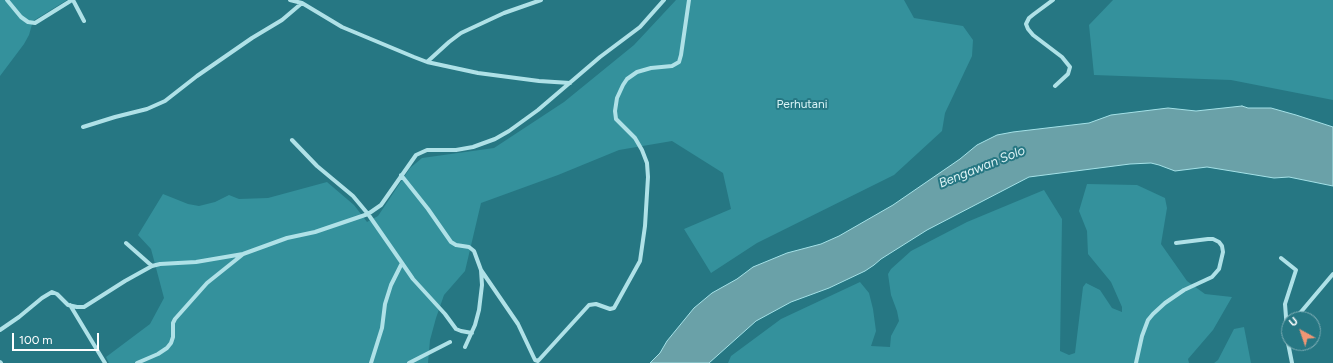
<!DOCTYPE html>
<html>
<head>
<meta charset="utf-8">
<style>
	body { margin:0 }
	#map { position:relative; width:1333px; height:363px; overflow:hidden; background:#267783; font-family:Figtree,sans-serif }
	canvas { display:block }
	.north { position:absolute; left:1281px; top:311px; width:40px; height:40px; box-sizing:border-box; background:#267783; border:1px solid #7dadb5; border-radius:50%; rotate:320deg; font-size:11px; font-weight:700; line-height:16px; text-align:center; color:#fff }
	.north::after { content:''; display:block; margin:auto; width:14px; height:18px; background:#f09674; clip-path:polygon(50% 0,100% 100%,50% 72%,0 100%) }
	.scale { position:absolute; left:12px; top:333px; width:87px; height:18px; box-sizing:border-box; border:2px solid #fff; border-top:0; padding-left:5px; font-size:12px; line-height:14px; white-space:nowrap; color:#fff; -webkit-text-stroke:3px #267783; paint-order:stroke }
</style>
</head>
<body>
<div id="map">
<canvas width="1333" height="363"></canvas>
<div class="north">U</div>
<div class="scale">100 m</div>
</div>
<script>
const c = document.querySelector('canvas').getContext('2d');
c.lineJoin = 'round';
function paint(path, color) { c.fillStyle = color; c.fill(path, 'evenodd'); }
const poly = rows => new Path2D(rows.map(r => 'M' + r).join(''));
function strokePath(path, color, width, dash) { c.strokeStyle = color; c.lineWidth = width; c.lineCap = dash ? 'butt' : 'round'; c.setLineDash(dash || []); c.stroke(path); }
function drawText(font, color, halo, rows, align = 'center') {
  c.font = font + ' Figtree,sans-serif'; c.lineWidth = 4; c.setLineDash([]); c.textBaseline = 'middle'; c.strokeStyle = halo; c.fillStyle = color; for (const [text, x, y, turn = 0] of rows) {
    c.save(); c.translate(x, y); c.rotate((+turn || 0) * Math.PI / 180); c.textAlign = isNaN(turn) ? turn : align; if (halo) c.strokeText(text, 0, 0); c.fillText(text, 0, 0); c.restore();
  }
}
paint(poly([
	[0,0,67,0,33,21,29,35,24,44,0,76],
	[676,0,904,0,914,18,963,26,973,40,972,56,945,113,942,131,894,175,757,243,711,273,684,229,731,209,723,173,672,141,619,150,558,175,481,203,465,271,444,295,436,318,430,340,428,363,109,363,106,357,150,324,164,298,151,249,138,235,163,194,188,204,199,206,215,202,229,195,239,199,268,198,327,182,354,205,367,222,378,216,410,168,422,158,494,148,564,102,634,45],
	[1113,0,1333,0,1333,100,1231,80,1094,75,1089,25],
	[1087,184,1137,185,1165,198,1167,208,1161,244,1187,281,1205,294,1232,297,1213,330,1188,359,1189,363,728,363,731,356,781,319,860,282,869,293,873,309,876,331,871,346,890,347,891,336,899,321,897,311,891,295,888,274,891,269,911,251,967,222,1044,190,1062,219,1060,351,1069,355,1075,353,1083,287,1086,283,1100,290,1112,308,1122,312,1122,307,1111,282,1088,254,1087,231,1079,211],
	[1244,327,1251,363,1214,363,1218,360,1234,329]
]), '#34919c');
const water = poly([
	[1242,106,1248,108,1271,108,1296,115,1333,127,1333,186,1289,177,1274,178,1207,167,1175,171,1159,165,1151,163,1130,164,1029,177,927,230,881,259,874,265,865,271,829,288,791,302,756,321,709,363,650,363,660,353,667,341,694,308,712,293,737,279,753,267,787,253,821,244,839,236,893,205,960,159,977,145,997,135,1013,132,1089,123,1111,115,1168,108,1196,111,1242,106]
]);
paint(water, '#6aa1a8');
strokePath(water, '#a4e1e7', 1);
strokePath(poly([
	[7,0,21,17,28,22,35,23,72,0],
	[73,0,84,21],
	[290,0,302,3,342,27,414,57,427,62,478,73,539,81,570,83],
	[1053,0,1034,14,1029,18,1026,24,1028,29,1033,35,1062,57,1070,67,1068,74,1055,86],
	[427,62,449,42,461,33,504,13,541,0],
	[83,127,115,117,147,109,165,101,197,76,252,38,282,20,302,3],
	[292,140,317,166,353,196,368,214,402,263,391,285,385,304,382,328,371,363],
	[401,175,428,209,451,242,456,245,469,247,474,251,481,270,518,324,535,360,538,361,589,305,596,304,610,309,614,308,640,261,645,226,648,177,647,163,642,150,635,138,616,119,615,111,617,98,623,85,627,79,637,72,651,68,672,66,679,62,681,55,689,0],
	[126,243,152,266],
	[1281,258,1296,270,1285,304,1288,343,1292,363],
	[402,263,413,279,445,314,456,329,461,331,472,333],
	[70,305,105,363],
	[1295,319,1333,274],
	[0,330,19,317,42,298,52,292,57,294,68,305,77,307,84,307,125,281,152,266,160,264,196,262,243,254,287,238,315,232,368,214,381,205,416,155,427,150,456,150,473,147,495,139,509,131,538,110,600,57,640,27,664,0],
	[465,347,475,325,479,310,482,285,481,270],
	[0,362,1,363],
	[137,363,158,354,167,348,171,343,173,337,173,323,175,319,207,283,242,255],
	[409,363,450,342],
	[1136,363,1142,336,1148,320,1153,314,1165,303,1184,290,1212,277,1219,269,1223,252,1222,246,1219,242,1213,239,1208,239,1176,243]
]), '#afe1e7', 4);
drawText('12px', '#daf4f7', '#267783', [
	["Perhutani",802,104]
]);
drawText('italic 13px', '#ddf4f6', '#267783', [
	["Bengawan Solo",982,167,-22]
]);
</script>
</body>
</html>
